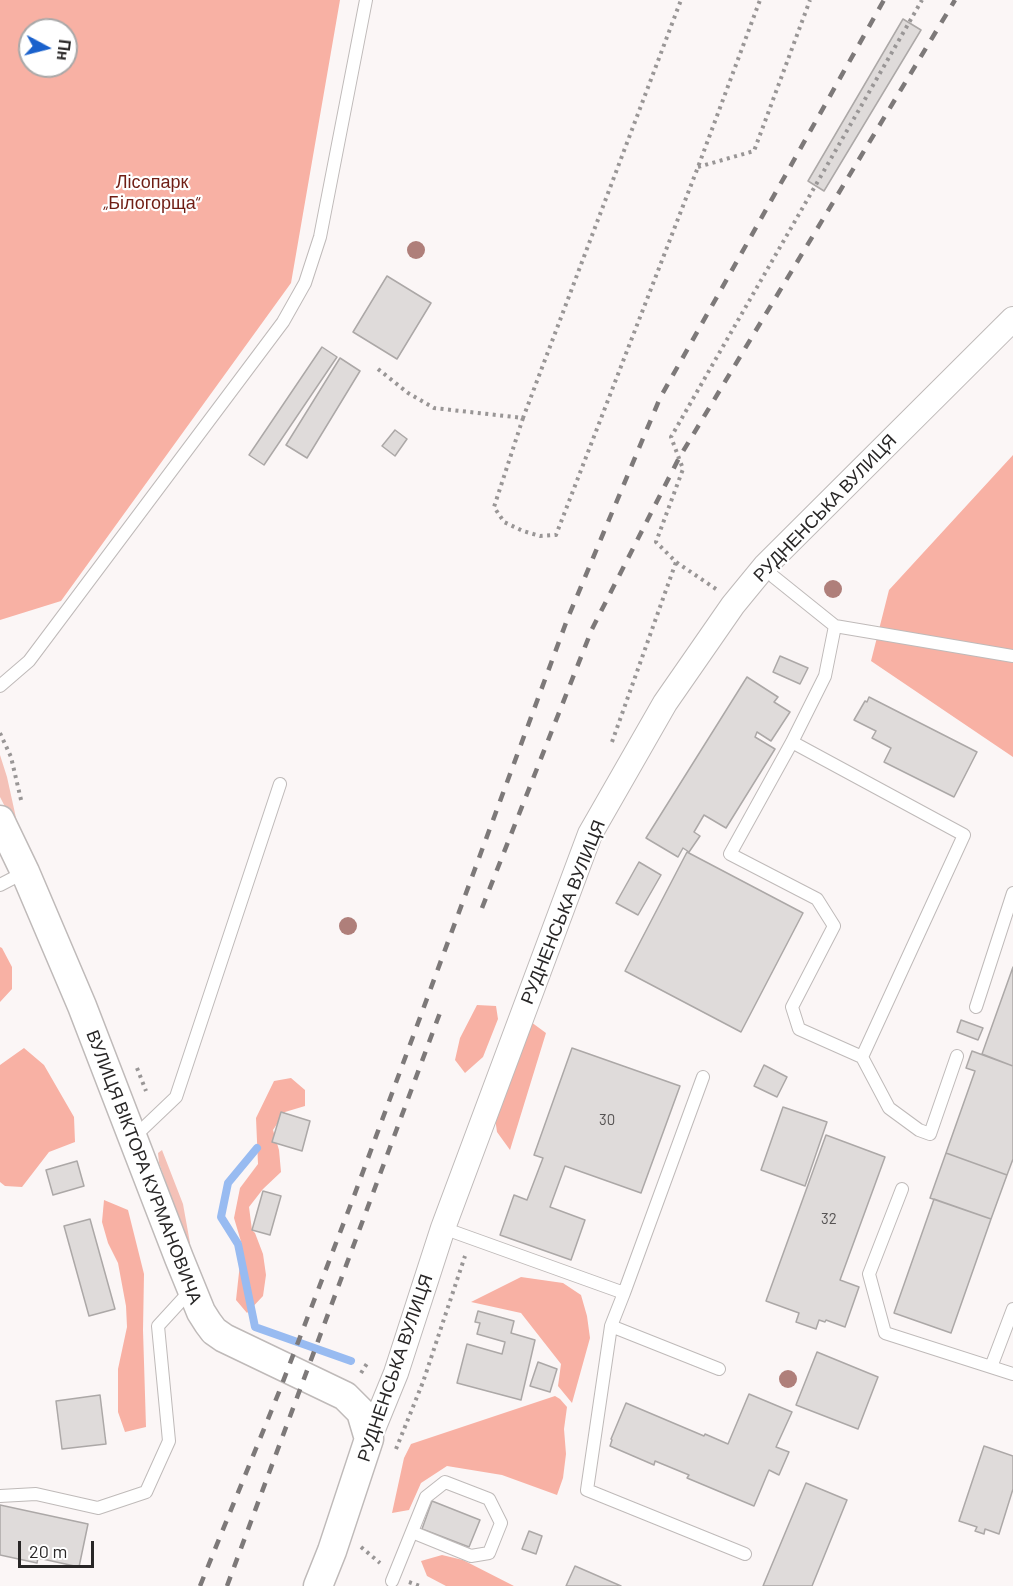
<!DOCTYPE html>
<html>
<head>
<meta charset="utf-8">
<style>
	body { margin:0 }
	#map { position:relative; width:1013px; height:1586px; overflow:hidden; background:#fbf6f6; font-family:Barlow,sans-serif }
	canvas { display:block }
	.north { position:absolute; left:18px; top:18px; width:60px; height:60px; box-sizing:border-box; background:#fff; border:2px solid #a9a8a8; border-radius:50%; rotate:97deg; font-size:16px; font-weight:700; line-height:24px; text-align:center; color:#282626 }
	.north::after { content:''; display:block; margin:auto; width:21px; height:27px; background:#1a61cc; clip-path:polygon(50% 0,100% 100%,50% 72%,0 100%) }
	.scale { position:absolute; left:18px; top:1541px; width:76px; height:27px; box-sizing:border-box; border:3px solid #282626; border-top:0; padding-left:8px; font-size:18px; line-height:21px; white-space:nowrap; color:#282626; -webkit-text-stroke:4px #fff; paint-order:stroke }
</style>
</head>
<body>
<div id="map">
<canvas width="1013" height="1586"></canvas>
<div class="north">Пн</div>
<div class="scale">20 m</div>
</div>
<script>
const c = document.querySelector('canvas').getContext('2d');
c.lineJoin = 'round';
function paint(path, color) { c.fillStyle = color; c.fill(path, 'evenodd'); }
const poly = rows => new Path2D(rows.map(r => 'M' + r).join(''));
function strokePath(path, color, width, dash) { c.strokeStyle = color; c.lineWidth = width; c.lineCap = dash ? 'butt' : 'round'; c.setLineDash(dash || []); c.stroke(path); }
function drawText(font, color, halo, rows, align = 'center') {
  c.font = font + ' Barlow,sans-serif'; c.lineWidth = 4.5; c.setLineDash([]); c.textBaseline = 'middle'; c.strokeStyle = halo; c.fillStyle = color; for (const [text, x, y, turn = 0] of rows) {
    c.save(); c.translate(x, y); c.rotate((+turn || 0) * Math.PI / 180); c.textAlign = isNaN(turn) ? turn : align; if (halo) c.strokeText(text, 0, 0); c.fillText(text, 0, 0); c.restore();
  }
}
paint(poly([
	[0,755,7,777,20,836,0,797],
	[162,1150,183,1204,190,1243,188,1243,159,1163,158,1153]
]), '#f4c1b7');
paint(poly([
	[0,0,340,0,291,283,61,601,0,620],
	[30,30,66,30,66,66,30,66],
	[1013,455,1013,757,871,661,889,590],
	[0,947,2,948,12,967,12,989,0,1002],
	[477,1005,496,1006,498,1019,483,1057,465,1073,455,1060,460,1038],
	[531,1022,546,1033,510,1150,497,1132,494,1111],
	[24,1048,44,1065,74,1117,75,1142,49,1152,22,1187,5,1186,0,1182,0,1065],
	[291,1078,305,1090,305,1106,285,1112,273,1130,279,1150,281,1172,263,1189,249,1207,252,1230,255,1233,263,1254,266,1275,263,1296,247,1313,236,1300,242,1245,234,1218,240,1188,258,1164,256,1118,274,1081],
	[104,1200,128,1210,144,1274,143,1330,146,1427,125,1432,118,1412,118,1369,127,1327,126,1306,118,1263,108,1243,102,1222],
	[521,1277,563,1283,581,1295,587,1316,590,1338,572,1403,558,1386,561,1364,521,1313,471,1302],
	[555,1396,560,1399,567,1407,564,1429,566,1454,563,1478,557,1495,502,1475,447,1466,421,1483,409,1510,392,1513,404,1458,411,1444],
	[442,1555,463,1560,514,1586,446,1586,427,1576,421,1561]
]), '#f8b1a4');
strokePath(poly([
	[257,1148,228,1183,221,1217,238,1244,255,1327,351,1361]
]), '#98bbf1', 8);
const building = poly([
	[903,19,921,30,824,191,808,181,903,19],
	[387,276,431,303,397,359,353,332,387,276],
	[322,347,337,357,264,465,249,455,322,347],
	[340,358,360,371,307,458,286,445,340,358],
	[395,430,407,439,395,456,382,446,395,430],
	[780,656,808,668,800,684,773,672,780,656],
	[747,677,778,697,774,702,790,712,771,741,757,732,755,737,775,749,726,828,704,815,694,832,700,836,689,852,683,848,678,857,646,838,747,677],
	[869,697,977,752,954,797,884,762,891,748,872,738,876,731,854,720,865,701,867,702,869,697],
	[687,852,803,913,741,1032,625,971,687,852],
	[639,862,661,875,638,915,616,903,639,862],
	[1013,967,1013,1066,982,1054,1013,967],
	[961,1020,983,1028,978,1040,957,1032,961,1020],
	[572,1048,680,1086,641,1193,565,1166,550,1207,585,1220,571,1260,500,1235,514,1195,527,1200,543,1158,534,1155,572,1048],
	[972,1051,1013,1066,1013,1159,1007,1175,946,1153,975,1071,966,1068,972,1051],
	[764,1065,787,1077,777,1097,754,1086,764,1065],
	[783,1107,827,1122,805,1186,761,1170,783,1107],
	[281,1112,310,1121,302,1151,272,1142,281,1112],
	[826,1135,885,1157,840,1280,859,1287,845,1327,826,1320,825,1322,819,1320,816,1329,796,1322,799,1313,766,1301,826,1135],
	[946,1153,1007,1175,991,1219,930,1198,946,1153],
	[77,1161,84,1186,53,1195,46,1170,77,1161],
	[263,1191,281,1196,270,1235,252,1230,263,1191],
	[934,1199,991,1219,951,1333,894,1313,934,1199],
	[90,1219,115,1309,89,1316,64,1226,90,1219],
	[478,1311,514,1321,511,1333,535,1340,521,1400,457,1383,467,1344,502,1354,505,1342,477,1334,480,1323,475,1322,478,1311],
	[817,1352,878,1377,858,1429,796,1405,817,1352],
	[538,1362,557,1369,550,1392,530,1386,538,1362],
	[749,1394,792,1412,776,1447,789,1452,779,1475,769,1470,754,1506,687,1478,689,1475,655,1461,654,1465,610,1446,612,1440,611,1439,626,1403,704,1436,705,1434,728,1444,749,1394],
	[100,1395,106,1444,62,1449,56,1401,100,1395],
	[984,1446,1013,1456,1013,1489,999,1534,985,1529,984,1534,975,1531,977,1527,959,1521,984,1446],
	[806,1483,847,1500,812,1586,763,1586,806,1483],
	[432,1501,480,1520,469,1547,422,1529,432,1501],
	[0,1505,88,1524,79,1567,38,1558,37,1563,0,1555,0,1505],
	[529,1531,542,1536,536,1554,522,1549,529,1531],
	[575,1566,621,1586,566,1586,575,1566]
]);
paint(building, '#dfdbda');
strokePath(building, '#aca8a7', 1.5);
const service = poly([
	[765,566,774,577,835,626,1013,656],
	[0,686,29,661,283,322,305,283,320,237,366,0],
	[792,742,964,835,862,1057,799,1029,792,1007,834,926,817,899,730,854,792,742,825,676,835,626],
	[0,885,25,872],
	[976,1007,1013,893],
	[862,1057,889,1108,919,1130,930,1134,957,1056],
	[134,1137,176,1097,280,784],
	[902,1189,869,1274,885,1333,1013,1374],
	[443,1228,624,1293,611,1326,587,1490,745,1554],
	[624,1293,703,1077],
	[611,1326,719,1369],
	[991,1367,1013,1309],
	[0,1496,36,1494,98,1508,146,1492,169,1441,158,1326,191,1290],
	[392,1581,426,1497,445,1482,489,1499,501,1523,489,1553,471,1556,412,1532]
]);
const minor = poly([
	[369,1439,396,1373,443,1228,590,834,665,703,733,605,765,566,1013,319]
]);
const tertiary = poly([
	[0,820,25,872,82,1006,179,1258,201,1312,208,1323,214,1331,224,1338,345,1396,361,1412,369,1439,332,1551,318,1586]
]);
strokePath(service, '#bfbab9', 14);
strokePath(minor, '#bfbab9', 26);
strokePath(tertiary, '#bfbab9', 31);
strokePath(poly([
	[698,167,754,151,810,0],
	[378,369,408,393,434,408,523,418,681,0],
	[523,418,494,507,504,522,523,531,540,536,556,535,698,167,760,0],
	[716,589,676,562,656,542,683,469,671,437,922,0],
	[0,733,11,757,22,804],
	[612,742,676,562],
	[137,1068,146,1091],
	[361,1373,368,1362],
	[396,1449,423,1382,465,1256],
	[361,1547,380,1563],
	[409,1582,420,1586]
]), '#999696', 4, [3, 4.5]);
strokePath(service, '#fff', 12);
strokePath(minor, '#fff', 24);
strokePath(tertiary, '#fff', 28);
strokePath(poly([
	[482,908,592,629,679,458,955,0],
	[200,1586,279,1392,354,1196,567,620,660,398,884,0],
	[227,1586,441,1010]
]), '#7d7979', 4.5, [10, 10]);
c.fillStyle = '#af7f7a';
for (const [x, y] of [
	[416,250],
	[833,589],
	[348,926],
	[788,1379]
]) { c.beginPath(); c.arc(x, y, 9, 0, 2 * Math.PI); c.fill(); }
drawText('15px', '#565353', null, [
	["30",607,1120],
	["32",829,1219]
]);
drawText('18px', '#701e14', '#fff', [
	["Лісопарк",152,182],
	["„Білогорща“",152,203]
]);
drawText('18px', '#282626', '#fff', [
	["РУДНЕНСЬКА ВУЛИЦЯ",825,508,-46],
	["РУДНЕНСЬКА ВУЛИЦЯ",563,912,-68],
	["ВУЛИЦЯ ВІКТОРА КУРМАНОВИЧА",144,1167,69],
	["РУДНЕНСЬКА ВУЛИЦЯ",395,1368,-71]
]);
</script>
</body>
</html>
